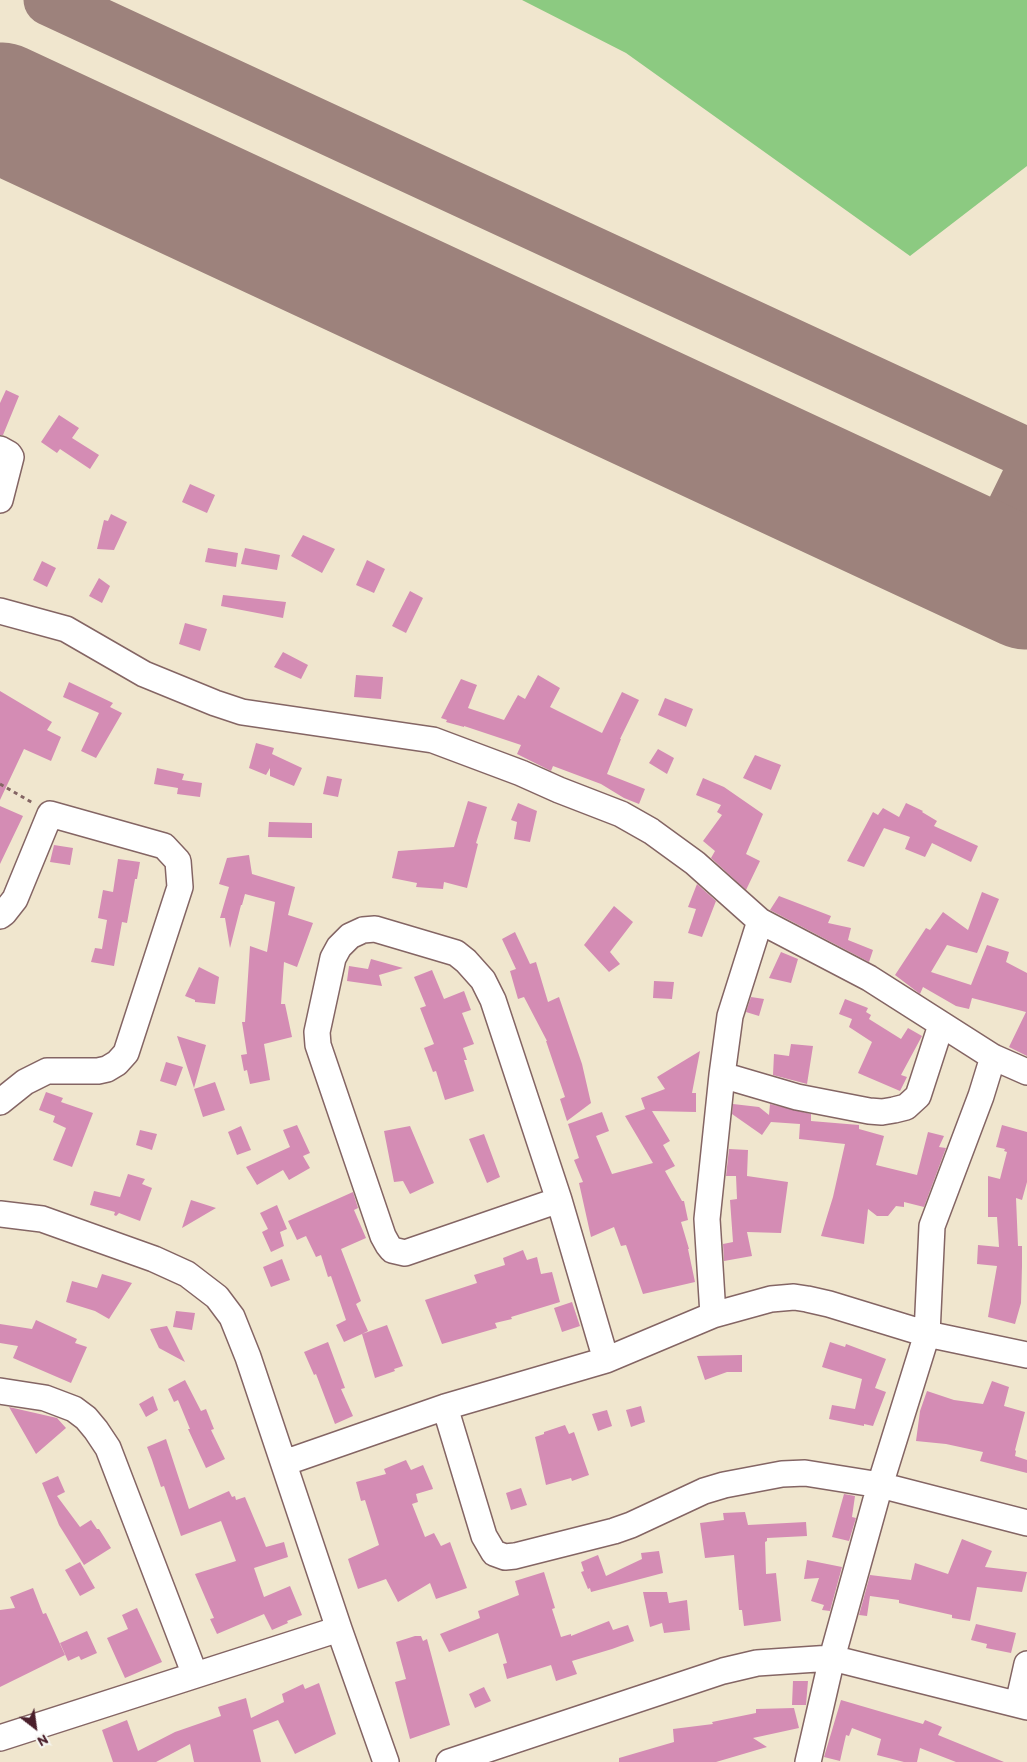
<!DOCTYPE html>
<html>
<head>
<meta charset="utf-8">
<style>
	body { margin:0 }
	#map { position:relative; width:1027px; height:1762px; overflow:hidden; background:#f0e6ce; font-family:Itim,sans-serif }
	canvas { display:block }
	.north { position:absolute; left:10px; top:1702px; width:50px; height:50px; -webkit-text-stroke:4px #f6f6f2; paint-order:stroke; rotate:150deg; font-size:14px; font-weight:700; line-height:20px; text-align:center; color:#4a1f2b }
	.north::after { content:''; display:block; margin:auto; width:18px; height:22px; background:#4a1f2b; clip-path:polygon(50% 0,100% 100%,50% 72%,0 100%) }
</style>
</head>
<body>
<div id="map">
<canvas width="1027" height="1762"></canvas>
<div class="north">N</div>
</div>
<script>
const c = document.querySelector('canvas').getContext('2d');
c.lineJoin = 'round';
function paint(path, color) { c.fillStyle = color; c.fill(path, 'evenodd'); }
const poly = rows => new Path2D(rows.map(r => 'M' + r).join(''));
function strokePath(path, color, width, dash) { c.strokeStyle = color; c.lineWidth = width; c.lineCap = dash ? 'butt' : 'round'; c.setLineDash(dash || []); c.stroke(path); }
paint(poly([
	[522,0,1027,0,1027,166,910,256,626,53]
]), '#8cca81');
strokePath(poly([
	[49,0,1027,453],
	[980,563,984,563,987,561,1027,479]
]), '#9d827c', 51);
strokePath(poly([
	[0,107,1027,585]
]), '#9d827c', 129);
paint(poly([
	[6,390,19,396,3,435,0,435,0,403],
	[59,415,79,428,72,438,99,455,90,469,60,449,57,453,41,442],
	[190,484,215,495,207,513,182,502],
	[111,514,127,522,114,550,97,549,104,520,108,521],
	[303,535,335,549,322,573,291,556],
	[208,548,238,553,236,567,205,562],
	[245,548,280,555,277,570,241,564],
	[367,560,385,569,374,593,356,585],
	[42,561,56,568,47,587,33,580],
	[99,578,110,586,102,603,89,596],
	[410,591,423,598,406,633,392,626],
	[223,595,286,602,283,618,221,606],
	[185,623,207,629,200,651,179,644],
	[283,652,308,665,301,679,274,667],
	[356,675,383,677,381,699,354,697],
	[538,675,560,688,550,707,602,733,622,692,639,700,620,739,621,739,607,774,645,789,639,804,624,798,601,784,553,766,551,771,517,754,521,745,464,726,464,727,446,722,447,720,441,718,461,679,477,685,468,708,504,720,518,695,525,699],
	[69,682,113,703,110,707,122,713,96,758,81,751,99,713,63,697],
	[0,691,52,722,47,730,61,737,51,761,24,749,0,800],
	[665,698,693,709,686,727,658,715],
	[256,743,274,748,272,754,302,768,294,786,270,776,270,768,266,775,249,768],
	[658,749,674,758,667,774,649,763],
	[755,755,781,765,771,790,743,778],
	[157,768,184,774,182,780,202,783,200,797,177,794,178,788,154,784],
	[327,776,342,779,338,797,323,794],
	[703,778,724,787,763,814,746,854,760,861,746,890,711,858,715,851,703,841,722,815,717,812,721,805,696,795],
	[468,801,487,807,476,843,478,844,467,888,444,882,443,889,416,887,417,883,392,878,398,851,454,847],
	[518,803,537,811,530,842,514,839,517,822,511,820],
	[906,803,923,811,922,812,937,821,934,826,978,846,971,862,932,843,925,857,905,849,910,837,884,828,864,867,847,861,873,812,878,815,883,808,899,817],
	[0,806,23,816,0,864],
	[269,822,312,823,312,838,268,837],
	[54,845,73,848,70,865,50,862],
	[249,855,252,874,295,887,288,915,313,923,297,967,284,962,281,1004,285,1004,292,1037,264,1044,270,1080,250,1084,247,1070,244,1071,241,1055,247,1054,242,1022,245,1022,250,946,267,952,275,902,245,894,242,905,241,905,230,948,225,918,220,918,229,887,219,884,227,858],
	[118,859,140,862,137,879,135,879,127,923,122,922,114,966,91,962,95,948,102,949,107,920,98,918,103,890,113,892],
	[697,884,716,901,702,937,688,933,696,909,688,907],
	[982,892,999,899,977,953,947,945,931,972,971,985,987,945,1009,952,1006,962,1027,973,1027,1056,1009,1047,1026,1012,972,998,969,1009,956,1006,923,987,920,994,895,975,926,928,930,930,943,912,968,930],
	[779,896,831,916,828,923,851,928,848,940,873,950,869,962,770,910],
	[614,906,633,922,610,952,620,964,609,972,584,945],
	[515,932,530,964,536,962,548,1002,559,997,582,1064,591,1103,567,1121,560,1099,565,1097,546,1041,547,1041,524,997,518,999,510,971,516,969,502,939],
	[781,952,798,959,791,983,769,978],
	[371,959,403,968,379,975,382,986,347,981,349,966,368,969],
	[199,967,219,977,215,1004,195,1002,195,1000,185,996],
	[432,970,444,999,464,991,471,1010,462,1013,474,1044,463,1048,467,1060,464,1060,474,1091,445,1100,436,1071,433,1072,424,1048,434,1044,420,1008,426,1006,414,977],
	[654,981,674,982,672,999,653,998],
	[751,997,764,999,759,1016,746,1012],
	[845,999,868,1008,866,1012,871,1015,869,1019,901,1039,908,1028,922,1036,901,1075,907,1077,900,1091,858,1073,872,1042,849,1027,852,1019,839,1014],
	[177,1036,206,1045,194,1088],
	[791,1044,813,1046,807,1084,773,1075,774,1054,789,1056],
	[700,1051,692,1093,696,1093,696,1112,652,1111,670,1141,663,1145,675,1166,665,1171,682,1201,684,1201,688,1220,681,1222,689,1249,688,1249,695,1282,643,1294,626,1245,621,1246,614,1227,591,1237,579,1183,583,1182,574,1160,579,1158,568,1124,602,1112,609,1131,596,1136,612,1174,653,1163,625,1116,645,1109,641,1098,665,1089,657,1077],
	[166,1062,183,1067,176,1086,160,1081],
	[215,1082,225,1110,203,1117,194,1089],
	[46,1092,63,1098,61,1102,93,1113,72,1167,53,1160,66,1128,53,1122,55,1116,39,1110],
	[733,1104,759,1107,769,1115,770,1104,811,1114,811,1121,859,1125,859,1129,884,1136,876,1165,917,1175,928,1132,944,1136,939,1147,946,1148,924,1207,904,1202,904,1207,896,1206,888,1216,877,1216,868,1209,864,1244,821,1236,833,1197,845,1144,799,1139,800,1124,771,1122,762,1135,732,1114],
	[297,1125,310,1153,303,1156,310,1168,289,1180,283,1170,257,1185,246,1167,290,1147,283,1130],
	[1002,1125,1027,1132,1027,1182,1022,1200,1016,1198,1018,1246,1022,1246,1022,1266,1021,1303,1015,1324,988,1317,997,1266,977,1264,978,1245,999,1247,997,1217,988,1217,988,1176,1000,1179,1007,1152,1004,1151,1005,1149,996,1147],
	[241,1126,251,1150,237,1155,228,1132],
	[410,1126,434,1183,410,1194,403,1181,394,1182,384,1131],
	[140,1130,157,1134,152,1150,136,1145],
	[484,1134,500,1177,487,1183,469,1139],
	[729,1149,748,1150,747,1176,788,1182,781,1233,747,1232,752,1256,724,1261,723,1244,733,1242,730,1200,737,1199,736,1176,726,1176],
	[128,1174,145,1179,142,1184,152,1188,140,1221,119,1213,116,1216,114,1215,115,1212,90,1205,94,1191,120,1197],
	[353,1192,358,1208,354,1210,366,1238,341,1249,361,1301,356,1304,368,1331,362,1334,387,1325,403,1366,394,1369,395,1371,375,1378,362,1334,344,1342,336,1325,346,1320,331,1276,328,1277,321,1255,316,1257,306,1236,297,1240,288,1221],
	[191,1200,216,1208,182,1228,188,1209],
	[277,1205,287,1229,280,1232,284,1246,271,1252,262,1232,268,1229,260,1213],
	[523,1250,527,1260,537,1257,541,1274,552,1272,560,1302,511,1317,512,1319,495,1323,497,1328,442,1344,425,1300,477,1283,474,1275,505,1265,503,1258],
	[282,1259,290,1280,271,1287,263,1267],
	[102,1274,132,1283,109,1319,95,1311,66,1302,72,1281,97,1288],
	[572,1302,580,1326,562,1332,554,1308],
	[176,1311,195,1313,192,1330,173,1327],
	[36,1320,77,1339,75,1343,87,1347,71,1383,13,1358,18,1346,0,1343,0,1324,32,1329],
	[167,1326,185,1362,159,1348,150,1329],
	[328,1342,345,1388,341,1389,353,1416,335,1424,316,1374,314,1375,304,1352],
	[830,1342,845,1347,846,1344,886,1359,875,1388,886,1392,873,1426,864,1424,864,1426,829,1419,832,1405,855,1409,862,1379,822,1367],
	[742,1355,742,1372,727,1372,705,1380,697,1356],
	[185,1380,201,1411,206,1409,214,1429,211,1430,225,1459,206,1468,188,1429,190,1429,178,1400,174,1402,168,1389],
	[992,1381,1009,1387,1004,1406,1025,1412,1015,1450,1016,1451,1015,1456,1027,1460,1027,1473,980,1461,983,1452,946,1444,916,1441,920,1411,927,1391,954,1400,983,1404],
	[153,1396,158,1410,146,1417,139,1404],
	[641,1406,645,1422,631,1427,626,1410],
	[9,1407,57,1418,66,1428,36,1454],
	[607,1410,612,1426,598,1431,592,1414],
	[565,1425,569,1434,574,1432,589,1475,572,1481,571,1478,546,1485,535,1437,544,1434,544,1432],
	[166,1439,189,1509,229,1491,232,1497,235,1496,236,1500,245,1497,266,1547,284,1542,288,1557,254,1568,264,1597,290,1586,302,1615,287,1621,288,1623,272,1630,264,1614,217,1634,210,1619,214,1618,195,1574,236,1561,221,1521,181,1536,164,1486,161,1487,152,1460,147,1447],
	[406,1460,411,1470,423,1465,432,1486,433,1489,416,1494,418,1502,412,1504,425,1537,434,1533,441,1546,450,1542,467,1588,436,1599,430,1583,398,1602,386,1579,358,1589,348,1559,379,1545,365,1500,361,1501,356,1482,386,1474,384,1469],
	[58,1476,65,1492,57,1496,80,1527,91,1520,97,1529,99,1529,111,1548,84,1565,59,1525,42,1483],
	[521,1488,527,1505,511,1510,506,1493],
	[844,1494,855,1496,852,1517,856,1518,849,1541,832,1537],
	[745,1512,748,1525,806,1522,807,1536,767,1538,767,1541,765,1542,766,1574,776,1573,781,1621,744,1626,742,1610,739,1610,734,1555,705,1558,700,1523,724,1520,723,1513],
	[962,1539,992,1551,985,1567,1027,1572,1022,1592,977,1587,970,1621,952,1618,952,1615,899,1603,899,1600,870,1596,867,1616,859,1615,870,1575,911,1580,915,1563,948,1574],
	[659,1551,663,1573,591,1592,590,1588,588,1589,581,1572,584,1571,581,1562,598,1555,606,1576,642,1559,641,1553],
	[807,1560,842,1567,830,1611,822,1610,824,1605,811,1601,819,1578,804,1579],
	[80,1562,95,1588,80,1596,65,1570],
	[544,1572,555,1608,552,1609,561,1637,571,1634,571,1636,609,1621,613,1630,628,1625,634,1641,612,1649,572,1661,577,1674,556,1681,551,1665,507,1679,503,1664,507,1663,498,1633,449,1652,440,1634,480,1618,478,1611,519,1595,515,1581],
	[33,1588,43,1614,46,1613,65,1655,0,1687,0,1610,15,1608,10,1597],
	[643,1592,667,1592,669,1603,687,1600,690,1630,664,1633,662,1623,650,1627],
	[137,1608,162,1662,125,1678,107,1638,128,1629,122,1615],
	[976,1624,1016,1633,1011,1653,986,1648,987,1644,971,1640],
	[87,1631,97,1653,81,1660,79,1656,68,1661,60,1643],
	[415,1636,421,1636,423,1641,427,1639,450,1725,410,1739,395,1682,406,1679,396,1642],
	[793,1681,808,1681,806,1705,792,1705],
	[319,1683,336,1734,295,1754,278,1720,253,1730,261,1762,194,1762,190,1744,156,1762,113,1762,102,1730,127,1720,138,1751,175,1732,221,1716,218,1707,246,1698,251,1718,284,1702,282,1694,303,1684,305,1689],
	[484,1687,491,1701,475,1708,469,1694],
	[841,1700,923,1724,925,1720,942,1727,938,1735,1004,1762,956,1762,920,1748,917,1762,904,1762,877,1755,881,1739,852,1728,849,1736,846,1735,840,1761,824,1757],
	[794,1708,799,1728,753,1738,767,1747,716,1762,619,1762,619,1758,674,1742,673,1729,713,1724,712,1722,756,1713,756,1709]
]), '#d48cb4');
const minor = poly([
	[0,449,9,454,11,457,0,500],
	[0,611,66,629,144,674,215,703,242,712,433,740,521,773,559,790,621,814,651,831,695,863,760,921,869,978,993,1057,1027,1072],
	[0,916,4,913,15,899,50,814,164,846,178,861,180,887,126,1053,117,1063,107,1069,98,1071,47,1071,25,1082,0,1102],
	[722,1075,797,1097,869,1111,882,1112,894,1110,906,1107,918,1096,941,1025],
	[559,1200,405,1253,392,1250,388,1245,383,1236,318,1045,317,1032,333,958,339,947,350,936,363,930,375,929,456,953,466,961,483,980,493,1000,559,1200,606,1360],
	[0,1214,42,1219,154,1259,187,1274,217,1297,232,1317,248,1357,339,1629,386,1762],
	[713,1315,707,1219,722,1075,730,1016,760,921],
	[0,1391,45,1398,74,1409,86,1418,96,1430,108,1448,195,1675],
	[445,1407,484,1536,494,1553,505,1557,515,1556,614,1531,631,1525,704,1491,724,1485,782,1474,805,1473,880,1485,1027,1523],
	[284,1463,445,1407,606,1360,713,1315,771,1299,794,1297,807,1299,829,1304,927,1334,1027,1355],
	[1018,1704,1027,1664],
	[0,1738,339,1629],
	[449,1762,723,1671,757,1663,832,1658,1027,1707],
	[808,1762,832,1658,880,1485,927,1334,932,1226,981,1096,993,1057]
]);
strokePath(minor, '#846564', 28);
strokePath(poly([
	[0,784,33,803]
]), '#846564', 3, [4, 4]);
strokePath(minor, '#fff', 25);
</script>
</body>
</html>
